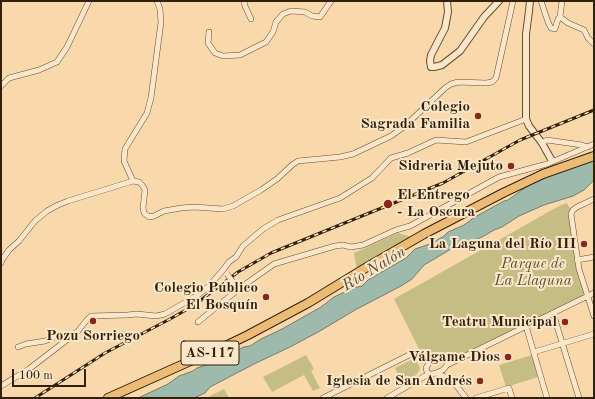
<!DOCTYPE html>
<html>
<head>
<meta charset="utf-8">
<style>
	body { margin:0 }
	#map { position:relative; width:595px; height:399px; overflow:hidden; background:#f9d9ac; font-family:"Old Standard TT",serif }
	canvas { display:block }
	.frame { position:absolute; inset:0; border:2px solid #332009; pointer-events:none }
	.scale { position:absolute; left:12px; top:369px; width:74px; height:18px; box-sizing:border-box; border:2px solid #332009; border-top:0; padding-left:5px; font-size:12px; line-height:14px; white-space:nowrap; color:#332009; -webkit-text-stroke:3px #fbe6c9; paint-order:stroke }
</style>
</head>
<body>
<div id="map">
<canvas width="595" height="399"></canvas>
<div class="frame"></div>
<div class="scale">100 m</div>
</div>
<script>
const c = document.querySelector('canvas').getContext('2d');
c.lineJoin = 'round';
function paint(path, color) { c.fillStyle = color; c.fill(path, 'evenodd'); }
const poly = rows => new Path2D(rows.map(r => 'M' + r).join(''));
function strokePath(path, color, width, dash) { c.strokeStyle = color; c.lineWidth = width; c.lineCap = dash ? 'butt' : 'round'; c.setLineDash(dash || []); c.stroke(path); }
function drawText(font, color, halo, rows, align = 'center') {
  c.font = font + ' "Old Standard TT",serif'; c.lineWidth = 4; c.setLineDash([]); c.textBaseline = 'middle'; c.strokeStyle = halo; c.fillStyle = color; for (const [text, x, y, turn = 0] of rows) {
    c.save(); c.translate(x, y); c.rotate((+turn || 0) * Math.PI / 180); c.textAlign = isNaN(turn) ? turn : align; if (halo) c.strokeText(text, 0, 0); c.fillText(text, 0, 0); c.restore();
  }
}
paint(poly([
	[567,203,569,207,573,210,571,219,587,297,453,361,449,356,443,353,437,352,431,355,425,354,420,351,394,299,559,206],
	[398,233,412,237,357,268,356,265,354,253],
	[306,355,314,369,311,371,320,388,313,391,304,375,272,392,263,377],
	[532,355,538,377,506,387,499,365],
	[411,360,417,362,420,368,419,371,416,375,402,382,395,368],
	[224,389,229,398,206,398]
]), '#c5bd84');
const water = poly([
	[594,159,594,180,584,190,573,196,544,205,519,216,502,227,494,230,484,236,470,242,463,242,424,265,412,279,401,286,355,310,320,331,290,347,256,363,210,387,205,393,194,398,138,398,168,384,179,376,193,371,197,368,219,361,225,356,244,347,250,346,261,339,282,329,321,307,334,297,353,288,362,286,368,280,406,258,415,249,430,244,444,236,448,232,464,225,475,217,504,201,508,200,536,180,594,159]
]);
paint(water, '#9ebaad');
strokePath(water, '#737c6b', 1);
const minor = poly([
	[244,1,245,6,251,19],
	[541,1,548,22,551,28,555,29,558,19,560,17,568,23,584,30,588,38,594,44],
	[560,17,562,1],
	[209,32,208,43,215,53,223,56,240,55,266,42,273,32,276,22,283,14,291,11,305,12,312,16,320,17,331,1],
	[1,86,9,78,39,70,57,62,67,47,89,1],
	[542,143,547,140,582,145,588,147],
	[133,181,124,161,125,149,147,113,151,98,161,22,160,9,157,1],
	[594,199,577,207,573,210,571,214,579,269,594,316],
	[577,260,594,257],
	[1,263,2,260,9,250,19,241,35,221,47,211,58,205,68,201,133,181,139,182,142,185,145,190,143,208,144,213,149,217,154,216,164,211,181,208,194,207,223,209,233,206,261,190,277,179,292,165,298,161,340,157,353,154,391,136,405,126,445,88,451,84,458,82,486,83,492,82,496,78,513,1],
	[553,313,579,398],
	[198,322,240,288,274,264,335,246,343,245,351,247,363,245,396,230,410,226,499,177,547,164,594,144],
	[526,326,547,398],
	[18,347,26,344,45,341,55,337,60,337,68,339],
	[534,352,594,334],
	[447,365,594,293],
	[436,373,450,379,455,384,466,398],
	[1,386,29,369,68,339,78,331,86,321,91,316,127,315,137,314,156,316,165,314,198,295,209,286,223,270,229,262,236,257,243,246,263,229,278,220,340,198,372,178,391,158,408,153,436,140,466,142,526,119],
	[323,398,409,355,413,354,423,358,433,359],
	[387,398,425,376,436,373,443,370,447,365,447,359,443,357,440,356,433,359,429,363,426,368,427,372,430,374],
	[476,398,509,388,512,398]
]);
const tertiary = poly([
	[447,1,448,12,445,28,431,55,430,61,431,67,434,67,442,65,460,51,484,17,499,1],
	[530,1,529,11,526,34,526,119,529,126,542,143,552,161]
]);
const primary = poly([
	[108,398,186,363,217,350,248,335,308,303,367,267,424,234,503,193,543,174,594,156]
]);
strokePath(minor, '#644e32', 6);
strokePath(tertiary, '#644e32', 8);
strokePath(primary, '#332009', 10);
strokePath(minor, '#fbe6c9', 5);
strokePath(tertiary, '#fbe6c9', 6);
strokePath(primary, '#ecbc76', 8);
const rail = poly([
	[35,398,105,353,170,319,193,306,238,272,271,253,443,183,520,140,594,110]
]);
strokePath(rail, '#332009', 3);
strokePath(rail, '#fbe6c9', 1.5, [4.5]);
const minorBridge = poly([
	[227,274,236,286]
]);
strokePath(minorBridge, '#644e32', 6, []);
strokePath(minorBridge, '#fbe6c9', 5);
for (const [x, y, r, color] of [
	[478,116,4,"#8f2418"],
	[511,166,4,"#8f2418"],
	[388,204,5,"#8f2418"],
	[584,244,4,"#8f2418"],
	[266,297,4,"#8f2418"],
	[93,321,4,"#8f2418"],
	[565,322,4,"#8f2418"],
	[508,357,4,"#8f2418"],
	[480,381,4,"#8f2418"]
]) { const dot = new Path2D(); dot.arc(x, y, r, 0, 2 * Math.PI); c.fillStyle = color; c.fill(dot); strokePath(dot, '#fbe6c9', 1.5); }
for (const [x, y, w] of [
	[210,353,58]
]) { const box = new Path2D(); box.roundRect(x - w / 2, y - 12, w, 24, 3); c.fillStyle = '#fbe6c9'; c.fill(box); strokePath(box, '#332009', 1); }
drawText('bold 14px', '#332009', null, [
	["AS-117",210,353]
]);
drawText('bold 15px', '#332009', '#fbe6c9', [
	["Colegio",470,107],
	["Sagrada Familia",470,124],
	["Sidreria Mejuto",503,166],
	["El Entrego",397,195,"left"],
	["- La Oscura",397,212,"left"],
	["La Laguna del Río III",576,244],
	["Colegio Público",258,288],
	["El Bosquín",258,305],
	["Teatru Municipal",557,322],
	["Pozu Sorriego",93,336,"center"],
	["Válgame Dios",500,357],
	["Iglesia de San Andrés",472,381]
], 'right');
drawText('italic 15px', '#5f4f2e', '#fbe6c9', [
	["Parque de",533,264],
	["La Llaguna",533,281]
]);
drawText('italic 16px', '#534e3a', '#fbe6c9', [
	["Río Nalón",374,269,-31]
]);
</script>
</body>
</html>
